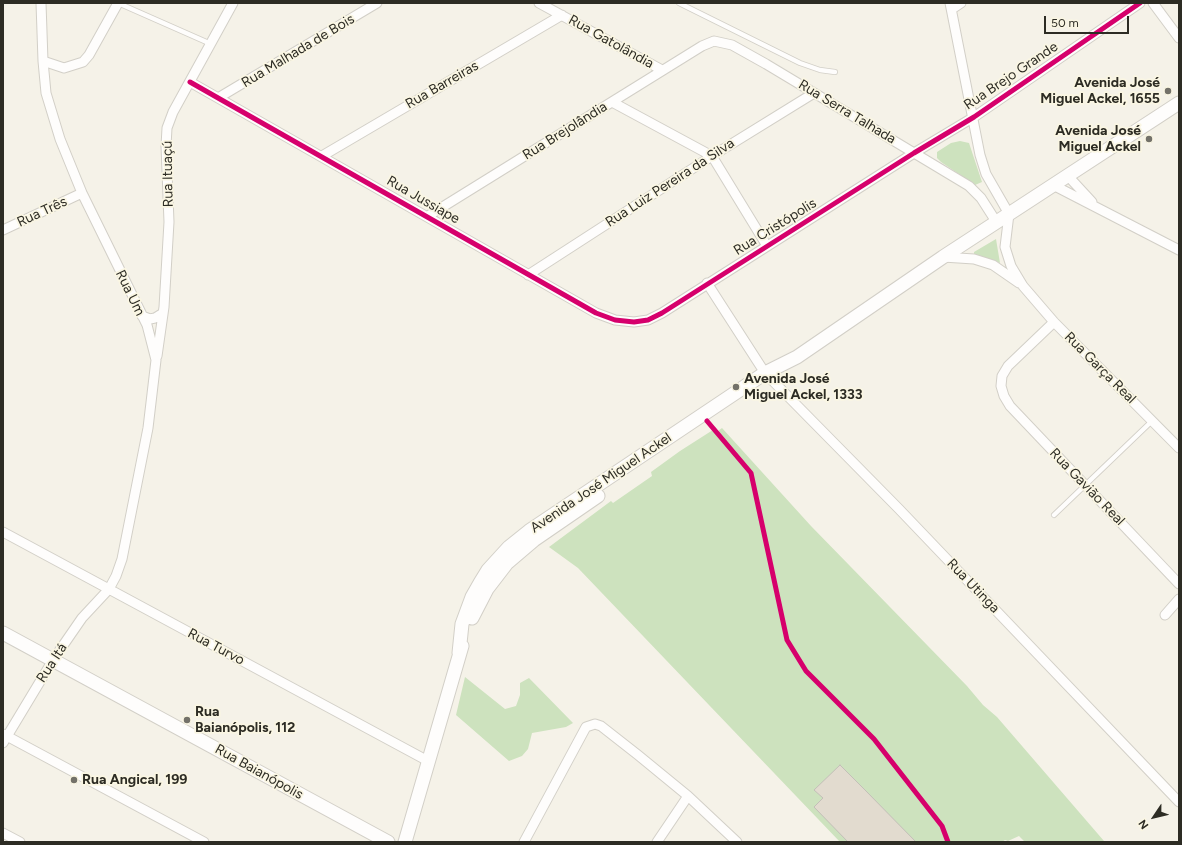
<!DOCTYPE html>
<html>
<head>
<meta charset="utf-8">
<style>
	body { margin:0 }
	#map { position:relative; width:1182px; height:845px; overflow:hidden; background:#f5f2e8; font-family:Figtree,sans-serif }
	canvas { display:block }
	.frame { position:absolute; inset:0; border:4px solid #2d2c24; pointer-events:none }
	.north { position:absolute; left:1134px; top:797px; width:40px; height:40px; -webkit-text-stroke:3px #faf6e3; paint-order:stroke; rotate:235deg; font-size:11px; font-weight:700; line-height:16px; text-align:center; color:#2d2c24 }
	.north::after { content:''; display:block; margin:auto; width:14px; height:18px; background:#2d2c24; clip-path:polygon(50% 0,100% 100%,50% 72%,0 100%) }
	.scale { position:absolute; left:1044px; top:16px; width:85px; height:18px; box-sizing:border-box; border:2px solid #2d2c24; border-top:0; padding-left:5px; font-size:12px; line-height:14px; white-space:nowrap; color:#2d2c24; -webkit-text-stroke:3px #faf6e3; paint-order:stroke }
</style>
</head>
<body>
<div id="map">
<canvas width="1182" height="845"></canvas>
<div class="frame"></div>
<div class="north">N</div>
<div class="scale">50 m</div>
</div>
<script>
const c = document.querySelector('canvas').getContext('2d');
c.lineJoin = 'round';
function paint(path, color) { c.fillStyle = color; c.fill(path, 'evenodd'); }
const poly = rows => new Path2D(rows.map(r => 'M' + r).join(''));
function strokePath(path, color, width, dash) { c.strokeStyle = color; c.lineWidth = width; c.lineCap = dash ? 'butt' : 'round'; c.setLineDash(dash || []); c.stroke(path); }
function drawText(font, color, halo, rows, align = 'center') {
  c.font = font + ' Figtree,sans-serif'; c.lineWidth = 3.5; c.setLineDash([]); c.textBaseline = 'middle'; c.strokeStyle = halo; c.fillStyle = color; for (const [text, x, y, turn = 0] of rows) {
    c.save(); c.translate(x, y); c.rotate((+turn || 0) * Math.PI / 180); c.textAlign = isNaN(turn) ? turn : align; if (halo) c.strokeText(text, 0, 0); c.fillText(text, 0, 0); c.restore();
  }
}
paint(poly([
	[960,141,969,143,982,182,975,185,941,162,937,158,937,152,951,143],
	[996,239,1000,263,974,255,974,252],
	[716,428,718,431,722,428,811,526,967,686,983,705,997,717,1104,841,1025,842,1019,836,1008,841,1005,840,1002,842,840,842,578,568,549,547,611,501,613,503,652,476,651,472,680,451],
	[465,677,505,709,516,706,520,695,520,683,529,678,573,723,566,727,532,733,528,749,522,756,509,761,456,715]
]), '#cde2be');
const building = poly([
	[840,765,866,791,916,842,848,842,814,807,823,798,814,790,840,765]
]);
paint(building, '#e2dbcf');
strokePath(building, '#c3bfb8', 1);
const lane = poly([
	[118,3,211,44],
	[679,3,800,63,820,70,835,72],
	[1054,515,1152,421]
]);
const street = poly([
	[539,3,662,70],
	[950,3,980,155,986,174,1009,214,1005,247,1011,266,1023,286,1054,322,1179,448],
	[1153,3,1179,38],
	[952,9,961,3],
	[43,61,64,68,83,62,89,55,118,3],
	[190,82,596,313,615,320,634,322,648,320,662,313,914,153,974,117,1140,3],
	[218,98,377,3],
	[612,102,712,156,767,246],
	[322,156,562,15],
	[1068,176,1092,202],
	[1053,185,1179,250],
	[428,216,702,46,714,41,732,45,766,64,969,186,981,198,997,223],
	[3,230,82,193],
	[943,257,974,259,993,265,1019,283],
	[528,275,712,156,814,93],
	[707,283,765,373,899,509,1179,802],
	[142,316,150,319,155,318,163,313],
	[1054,322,1008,366,1002,376,1001,386,1004,396,1010,406,1179,584],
	[157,356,164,307,169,222,166,146,167,128,173,112,233,3],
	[3,532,428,761],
	[1165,615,1179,599],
	[3,734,204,842],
	[3,743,53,660,82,618,109,589,116,576,122,559,148,428,156,360,147,325,82,193,60,139,46,93,43,61,41,3],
	[3,833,20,842],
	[524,842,586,727,595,724,601,726,638,755,688,796,737,842],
	[657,842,688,796]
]);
const secondary = poly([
	[472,618,487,589,507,563,534,540,598,496],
	[3,633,388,842],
	[459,653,462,624,472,597,480,583,488,570,509,547,529,531,765,373,797,357,943,257,1179,103],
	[405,842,462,646]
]);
strokePath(lane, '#d2cfc7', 6);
strokePath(street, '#d2cfc7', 11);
strokePath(secondary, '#d2cfc7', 15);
strokePath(lane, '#fefdfc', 4.5);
strokePath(street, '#fefdfc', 9);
strokePath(secondary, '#fefdfc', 13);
strokePath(poly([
	[190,82,596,313,615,320,634,322,648,320,662,313,914,153,974,117,1140,3],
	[707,421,751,473,787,640,806,671,874,739,942,826,948,842]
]), '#d6006c', 5);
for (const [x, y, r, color] of [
	[1168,91,4,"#737169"],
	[1149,139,4,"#737169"],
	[736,387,4,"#737169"],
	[187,720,4,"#737169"],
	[74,780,4,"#737169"]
]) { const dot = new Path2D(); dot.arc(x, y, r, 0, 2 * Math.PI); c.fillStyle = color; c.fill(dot); strokePath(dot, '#faf6e3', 1.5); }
drawText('14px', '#2d2c24', '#faf6e3', [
	["Rua Gatolândia",611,42,29],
	["Rua Malhada de Bois",298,51,-31],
	["Rua Brejo Grande",1011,76,-34],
	["Rua Barreiras",442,85,-30],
	["Rua Serra Talhada",847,112,31],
	["Rua Brejolândia",565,131,-32],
	["Rua Ituaçú",168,174,-91],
	["Rua Luiz Pereira da Silva",670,183,-33],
	["Rua Jussiape",423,200,30],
	["Rua Três",42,212,-25],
	["Rua Cristópolis",775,227,-32],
	["Rua Um",130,293,64],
	["Rua Garça Real",1100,368,45],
	["Avenida José Miguel Ackel",601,483,-34],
	["Rua Gavião Real",1087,487,46],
	["Rua Utinga",973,586,46],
	["Rua Turvo",216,647,28],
	["Rua Itá",52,663,-57],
	["Rua Baianópolis",259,772,29]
]);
drawText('bold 14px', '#2d2c24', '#faf6e3', [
	["Avenida José",1160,83,"right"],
	["Miguel Ackel, 1655",1160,99,"right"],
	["Avenida José",1141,131,"right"],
	["Miguel Ackel",1141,147,"right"],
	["Avenida José",744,379],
	["Miguel Ackel, 1333",744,395],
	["Rua",195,712],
	["Baianópolis, 112",195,728],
	["Rua Angical, 199",82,780]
], 'left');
</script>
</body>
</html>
